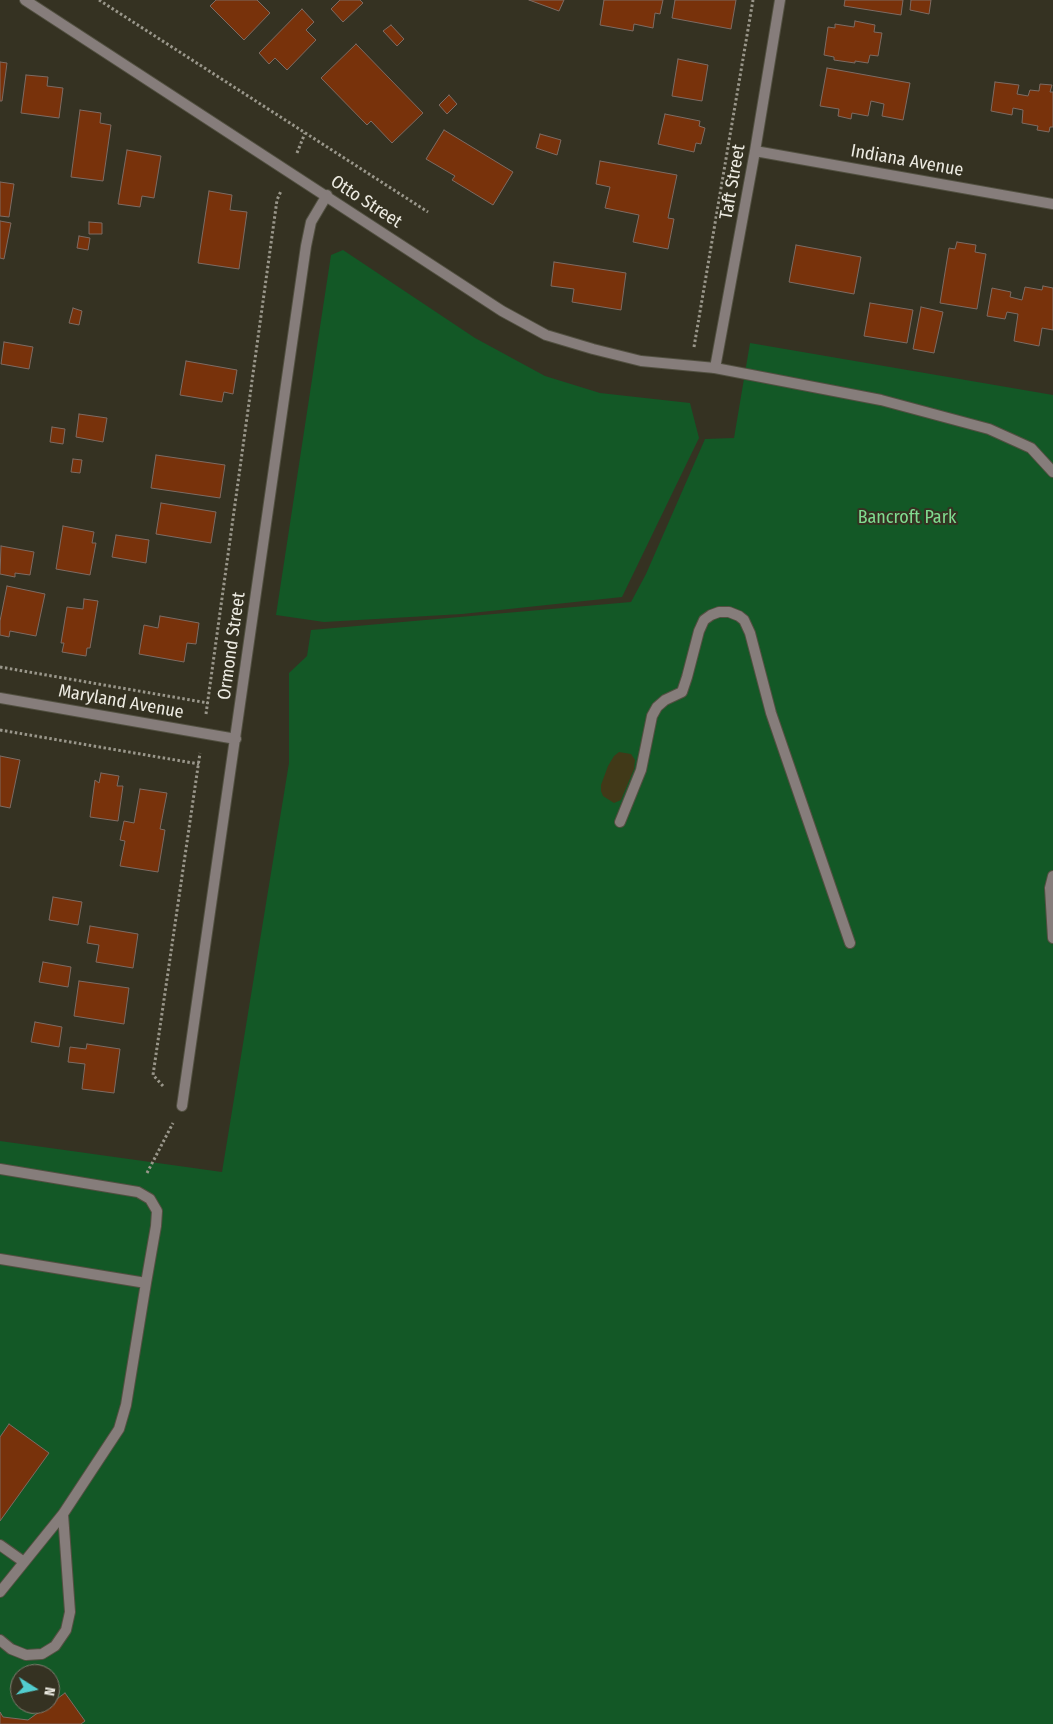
<!DOCTYPE html>
<html>
<head>
<meta charset="utf-8">
<style>
	body { margin:0 }
	#map { position:relative; width:1053px; height:1724px; overflow:hidden; background:#353222; font-family:"Fira Sans Condensed",sans-serif }
	canvas { display:block }
	.north { position:absolute; left:10px; top:1664px; width:50px; height:50px; box-sizing:border-box; background:#353222; border:1px solid #7f7c6f; border-radius:50%; rotate:100deg; font-size:14px; font-weight:700; line-height:20px; text-align:center; color:#edebe2 }
	.north::after { content:''; display:block; margin:auto; width:18px; height:22px; background:#52cdcf; clip-path:polygon(50% 0,100% 100%,50% 72%,0 100%) }
</style>
</head>
<body>
<div id="map">
<canvas width="1053" height="1724"></canvas>
<div class="north">N</div>
</div>
<script>
const c = document.querySelector('canvas').getContext('2d');
c.lineJoin = 'round';
function paint(path, color) { c.fillStyle = color; c.fill(path, 'evenodd'); }
const poly = rows => new Path2D(rows.map(r => 'M' + r).join(''));
function strokePath(path, color, width, dash) { c.strokeStyle = color; c.lineWidth = width; c.lineCap = dash ? 'butt' : 'round'; c.setLineDash(dash || []); c.stroke(path); }
function drawText(font, color, halo, rows, align = 'center') {
  c.font = font + ' "Fira Sans Condensed",sans-serif'; c.lineWidth = 4; c.setLineDash([]); c.textBaseline = 'middle'; c.strokeStyle = halo; c.fillStyle = color; for (const [text, x, y, turn = 0] of rows) {
    c.save(); c.translate(x, y); c.rotate((+turn || 0) * Math.PI / 180); c.textAlign = isNaN(turn) ? turn : align; if (halo) c.strokeText(text, 0, 0); c.fillText(text, 0, 0); c.restore();
  }
}
paint(poly([
	[343,250,475,338,545,376,600,393,690,403,699,438,622,597,462,614,324,622,276,615,331,255],
	[750,343,1053,395,1053,1724,0,1724,0,1141,222,1172,289,763,289,673,307,656,311,630,631,602,646,574,705,439,734,438],
	[20,1674,50,1674,50,1704,20,1704]
]), '#135826');
paint(poly([
	[619,752,631,754,635,760,634,769,621,800,614,803,603,796,601,791,601,785,608,766,614,756]
]), '#413918');
const building = poly([
	[216,0,257,0,270,13,244,40,210,6,216,0],
	[340,0,360,0,363,3,343,22,331,9,340,0],
	[529,0,564,0,559,11,529,0],
	[604,0,663,0,660,14,655,13,653,28,634,24,633,31,600,25,604,0],
	[675,0,736,0,731,29,672,18,675,0],
	[845,0,903,0,901,15,844,6,845,0],
	[911,0,931,0,929,14,910,10,911,0],
	[302,9,314,22,306,30,316,40,287,70,275,58,269,64,259,53,302,9],
	[855,21,875,25,874,32,882,33,878,56,870,55,868,63,855,61,855,63,834,60,834,57,824,55,828,27,835,28,835,24,854,27,855,21],
	[391,25,404,39,397,46,383,31,391,25],
	[356,44,423,113,392,143,371,121,367,125,321,78,356,44],
	[678,59,708,65,702,101,672,96,678,59],
	[0,62,7,63,2,101,0,101,0,62],
	[827,68,910,83,903,120,882,116,884,104,871,101,868,116,852,113,851,119,838,116,839,109,820,106,827,68],
	[26,75,48,77,47,86,63,88,59,118,21,113,26,75],
	[995,82,1019,85,1017,94,1028,96,1030,90,1039,91,1040,84,1052,85,1050,92,1053,92,1053,127,1050,127,1049,132,1037,130,1038,126,1022,123,1023,110,1013,108,1012,115,991,111,995,82],
	[449,95,457,104,447,114,439,105,449,95],
	[80,110,101,113,100,123,111,125,103,181,71,177,80,110],
	[665,114,700,121,699,126,705,128,701,144,696,143,694,152,658,144,665,114],
	[444,130,513,172,493,205,452,180,455,176,426,159,444,130],
	[540,134,561,140,557,155,536,148,540,134],
	[127,150,161,156,154,198,142,196,140,207,118,204,127,150],
	[600,161,677,175,668,218,674,219,668,249,633,242,639,215,605,208,610,187,596,184,600,161],
	[0,182,14,184,9,217,0,216,0,182],
	[209,191,232,195,230,210,247,212,239,269,198,263,209,191],
	[0,221,11,223,4,259,0,258,0,221],
	[89,222,102,223,102,234,89,234,89,222],
	[79,236,90,238,88,250,77,248,79,236],
	[957,242,976,245,975,252,986,254,977,309,940,303,949,248,955,249,957,242],
	[796,245,861,257,854,294,789,282,796,245],
	[554,262,626,273,621,310,572,302,574,289,551,286,554,262],
	[1043,286,1053,288,1053,330,1042,328,1039,346,1014,341,1018,314,1007,312,1005,319,987,316,992,288,1011,292,1010,297,1022,300,1025,287,1042,290,1043,286],
	[870,303,913,310,907,343,864,336,870,303],
	[921,307,943,312,934,353,913,349,921,307],
	[73,308,82,311,79,325,69,323,73,308],
	[4,342,33,347,29,369,1,364,4,342],
	[186,361,237,370,233,394,224,392,222,402,180,395,186,361],
	[79,414,107,418,103,442,76,437,79,414],
	[52,427,65,429,63,444,50,442,52,427],
	[156,455,225,465,220,498,151,488,156,455],
	[73,459,82,460,80,473,71,472,73,459],
	[161,503,216,512,211,543,156,534,161,503],
	[63,526,94,532,92,543,96,543,90,575,56,569,63,526],
	[116,535,149,540,146,563,112,557,116,535],
	[1,546,34,552,30,575,15,573,15,577,0,574,1,546],
	[7,586,45,594,36,636,10,631,9,637,0,635,0,621,7,586],
	[84,599,98,601,90,648,87,648,86,656,62,652,64,643,61,643,67,607,83,609,84,599],
	[160,616,199,623,196,644,187,643,184,662,139,654,144,625,158,628,160,616],
	[0,756,20,760,10,808,0,806,0,756],
	[101,773,119,776,117,786,123,786,118,821,90,817,95,780,99,783,101,773],
	[140,789,167,793,160,829,165,830,158,872,120,866,125,841,120,840,124,821,134,823,140,789],
	[53,897,82,902,78,925,49,920,53,897],
	[90,926,138,934,133,968,96,962,99,945,87,943,90,926],
	[43,962,71,967,68,987,39,982,43,962],
	[79,981,129,988,124,1024,74,1016,79,981],
	[35,1022,62,1027,59,1047,31,1042,35,1022],
	[87,1044,120,1049,114,1093,82,1089,85,1064,68,1062,70,1047,86,1049,87,1044],
	[9,1424,49,1453,0,1521,0,1437,9,1424],
	[65,1693,85,1721,81,1724,0,1724,0,1712,3,1717,28,1720,65,1693]
]);
paint(building, '#78320b');
strokePath(building, '#7d6b63', 1);
const lane = poly([
	[715,368,881,400,989,429,1031,448,1053,472],
	[620,822,641,770,652,716,657,707,665,700,682,692,687,677,699,631,704,620,711,615,719,612,729,612,739,616,744,620,750,633,771,713,850,943],
	[1053,876,1050,888,1053,938],
	[0,1169,138,1192,150,1199,157,1211,156,1226,146,1283],
	[0,1259,146,1283,126,1405,119,1429,63,1514,0,1592],
	[0,1545,24,1562],
	[0,1640,11,1649,26,1655,42,1654,55,1646,66,1630,70,1612,63,1514]
]);
const street = poly([
	[25,0,502,311,546,335,593,349,641,361,715,368,755,151,780,0],
	[755,151,1053,204],
	[0,698,236,739],
	[182,1106,306,246,311,222,327,195]
]);
strokePath(lane, '#525041', 12);
strokePath(street, '#525041', 12);
strokePath(poly([
	[99,0,428,212],
	[297,153,305,133],
	[694,347,753,0],
	[0,667,208,703],
	[206,714,277,200,281,191],
	[0,730,199,764],
	[163,1086,153,1075,200,753],
	[147,1173,173,1123]
]), '#9a978b', 3, [2.5, 2.5]);
strokePath(lane, '#867d7b', 10);
strokePath(street, '#867d7b', 10);
drawText('18px', '#edebe2', '#353222', [
	["Indiana Avenue",907,161,10],
	["Taft Street",733,182,-80],
	["Otto Street",366,202,33],
	["Ormond Street",232,646,-82],
	["Maryland Avenue",121,702,10]
]);
drawText('18px', '#80dc90', '#353222', [
	["Bancroft Park",907,518]
]);
</script>
</body>
</html>
